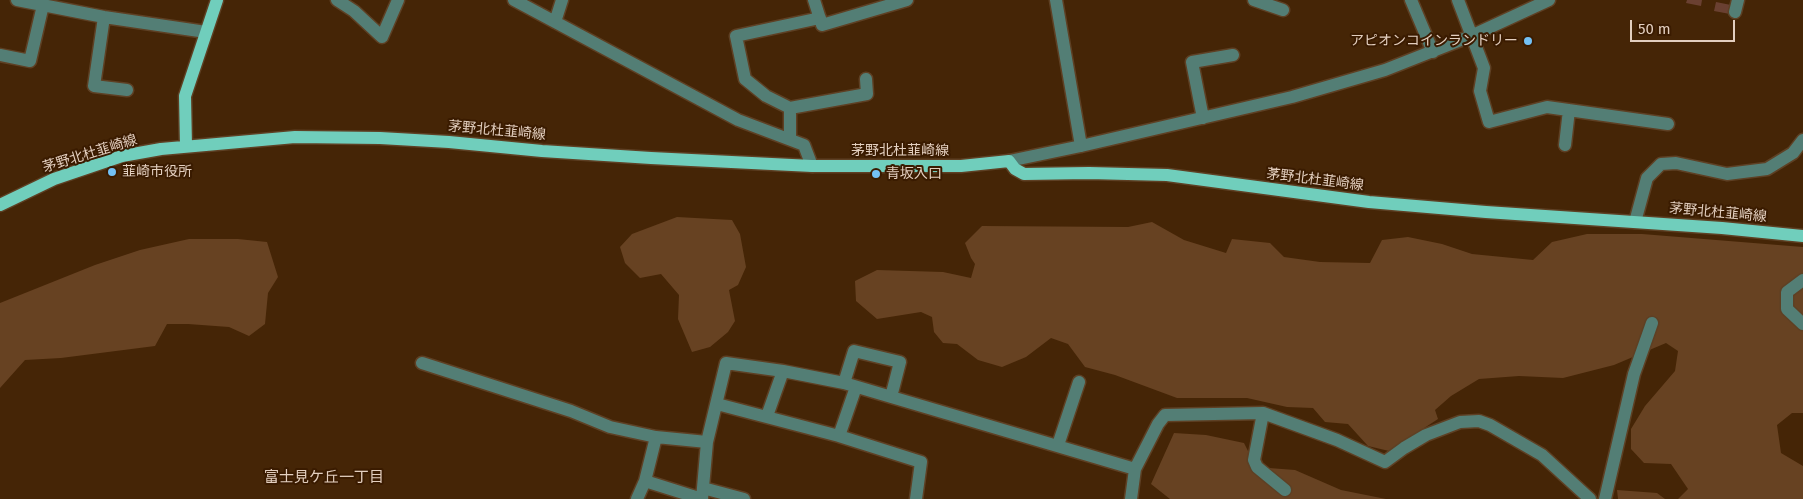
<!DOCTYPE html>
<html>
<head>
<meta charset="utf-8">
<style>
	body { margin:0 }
	#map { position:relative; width:1803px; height:499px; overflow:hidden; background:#452506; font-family:"Fira Sans",sans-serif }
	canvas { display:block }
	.scale { position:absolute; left:1630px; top:20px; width:105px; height:22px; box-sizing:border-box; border:2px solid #e3cfbf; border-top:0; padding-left:6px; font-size:15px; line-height:18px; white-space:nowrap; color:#e3cfbf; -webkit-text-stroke:4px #3a1b00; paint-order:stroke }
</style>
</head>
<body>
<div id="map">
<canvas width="1803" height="499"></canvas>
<div class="scale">50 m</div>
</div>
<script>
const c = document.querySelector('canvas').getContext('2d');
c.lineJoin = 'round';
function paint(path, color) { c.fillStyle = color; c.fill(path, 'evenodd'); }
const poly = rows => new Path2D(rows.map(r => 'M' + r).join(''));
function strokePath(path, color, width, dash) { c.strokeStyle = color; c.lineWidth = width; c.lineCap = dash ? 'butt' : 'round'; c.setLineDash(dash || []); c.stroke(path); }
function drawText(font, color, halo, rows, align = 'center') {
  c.font = font + ' "Fira Sans","Noto Sans JP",sans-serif'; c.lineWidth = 4; c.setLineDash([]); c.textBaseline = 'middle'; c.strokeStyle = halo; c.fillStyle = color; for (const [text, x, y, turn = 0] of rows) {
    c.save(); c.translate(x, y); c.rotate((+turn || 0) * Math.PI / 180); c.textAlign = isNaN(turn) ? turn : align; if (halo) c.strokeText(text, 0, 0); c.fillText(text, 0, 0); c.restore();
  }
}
paint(poly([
	[677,217,732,220,740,234,746,267,738,285,729,290,735,321,728,332,710,347,692,352,678,319,679,295,661,274,640,278,625,263,620,247,632,234],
	[1152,222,1184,240,1226,253,1232,239,1270,243,1284,257,1320,262,1370,263,1382,240,1408,237,1442,244,1472,254,1533,260,1552,242,1587,234,1642,234,1803,247,1803,413,1792,413,1777,425,1781,453,1803,466,1803,499,1678,499,1688,489,1671,464,1644,463,1631,449,1631,429,1645,406,1675,371,1678,351,1666,343,1614,365,1563,378,1519,376,1479,379,1451,396,1435,410,1438,419,1389,451,1368,446,1348,424,1325,422,1313,408,1287,407,1247,398,1177,398,1115,375,1085,367,1068,344,1051,338,1026,357,1002,367,978,360,957,344,943,343,934,332,932,317,921,312,877,319,856,301,855,281,877,270,943,272,971,278,975,264,971,258,965,243,982,226,1128,227],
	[189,239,238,239,267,242,278,277,268,293,265,324,249,336,229,327,188,324,167,324,155,346,61,358,25,360,0,388,0,303,95,265,140,250],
	[1174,433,1206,435,1244,443,1256,467,1295,470,1341,490,1386,499,1170,499,1151,484],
	[1617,490,1657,493,1665,499,1618,499]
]), '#674222');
paint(poly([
	[1687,0,1702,0,1701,6,1686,3],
	[1716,2,1731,5,1730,14,1714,11]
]), '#6a4031');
const minor = poly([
	[17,0,104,17,206,32],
	[337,0,354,11,382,37,398,0],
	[514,0,738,120,804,145,812,166],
	[814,0,822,25,907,0],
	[1056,0,1081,146],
	[1254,0,1283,10],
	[1411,0,1433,52],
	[1458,0,1484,68,1480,91,1489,122,1547,107,1668,124],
	[1735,12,1738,0],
	[104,17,94,86,127,90],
	[820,18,736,36,745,79,766,96,790,108,867,94,866,79],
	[555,22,562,0],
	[0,55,30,61,43,5],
	[790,108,790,139],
	[1203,118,1192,62,1233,55],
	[1565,145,1569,110],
	[1009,161,1081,146,1292,97,1385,70,1471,36,1549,0],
	[1635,222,1647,178,1661,164,1676,163,1727,174,1767,169,1793,153,1803,140],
	[1803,280,1787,292,1787,309,1803,324],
	[422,363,571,411,610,427,656,437,707,442],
	[844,383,854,351,900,362,891,397],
	[717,404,839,436,921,462,916,499],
	[1263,413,1254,460,1257,467,1285,490],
	[767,416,783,371],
	[839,436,856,387],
	[1058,445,1079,382],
	[1135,469,1158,424,1165,415,1263,413,1337,440,1385,462,1404,448,1426,435,1460,422,1479,421,1490,425,1542,455,1590,499],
	[645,481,702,499,707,442,726,363,783,371,844,383,1135,469,1131,499],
	[703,488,744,499],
	[637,499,645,481,656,437],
	[1605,499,1634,374,1652,323]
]);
const major = poly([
	[186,146,185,96,217,0],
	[0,205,54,179,122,156,161,149,295,137,380,138,449,142,542,151,651,158,812,166,961,166,1009,161,1015,169,1024,174,1089,173,1167,175,1369,202,1486,212,1722,228,1803,236]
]);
strokePath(minor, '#5e4024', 15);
strokePath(major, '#5e4024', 15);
strokePath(minor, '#537e75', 12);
strokePath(major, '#70cebc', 12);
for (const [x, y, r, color] of [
	[1528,41,5,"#73c1f5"],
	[112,172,5,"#73c1f5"],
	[876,174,5,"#73c1f5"]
]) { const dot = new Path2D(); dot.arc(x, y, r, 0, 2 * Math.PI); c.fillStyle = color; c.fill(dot); strokePath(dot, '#3a1b00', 2); }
drawText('14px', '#e3cfbf', '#3a1b00', [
	["アピオンコインランドリー",1518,41,"right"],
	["韮崎市役所",122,172],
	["青坂入口",886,174]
], 'left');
drawText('14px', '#e3cfbf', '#3a1b00', [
	["茅野北杜韮崎線",497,131,5],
	["茅野北杜韮崎線",900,151],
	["茅野北杜韮崎線",90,154,-17],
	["茅野北杜韮崎線",1315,180,7],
	["茅野北杜韮崎線",1718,213,5]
]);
drawText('15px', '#e3cfbf', '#3a1b00', [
	["富士見ケ丘一丁目",324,478]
]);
</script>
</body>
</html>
